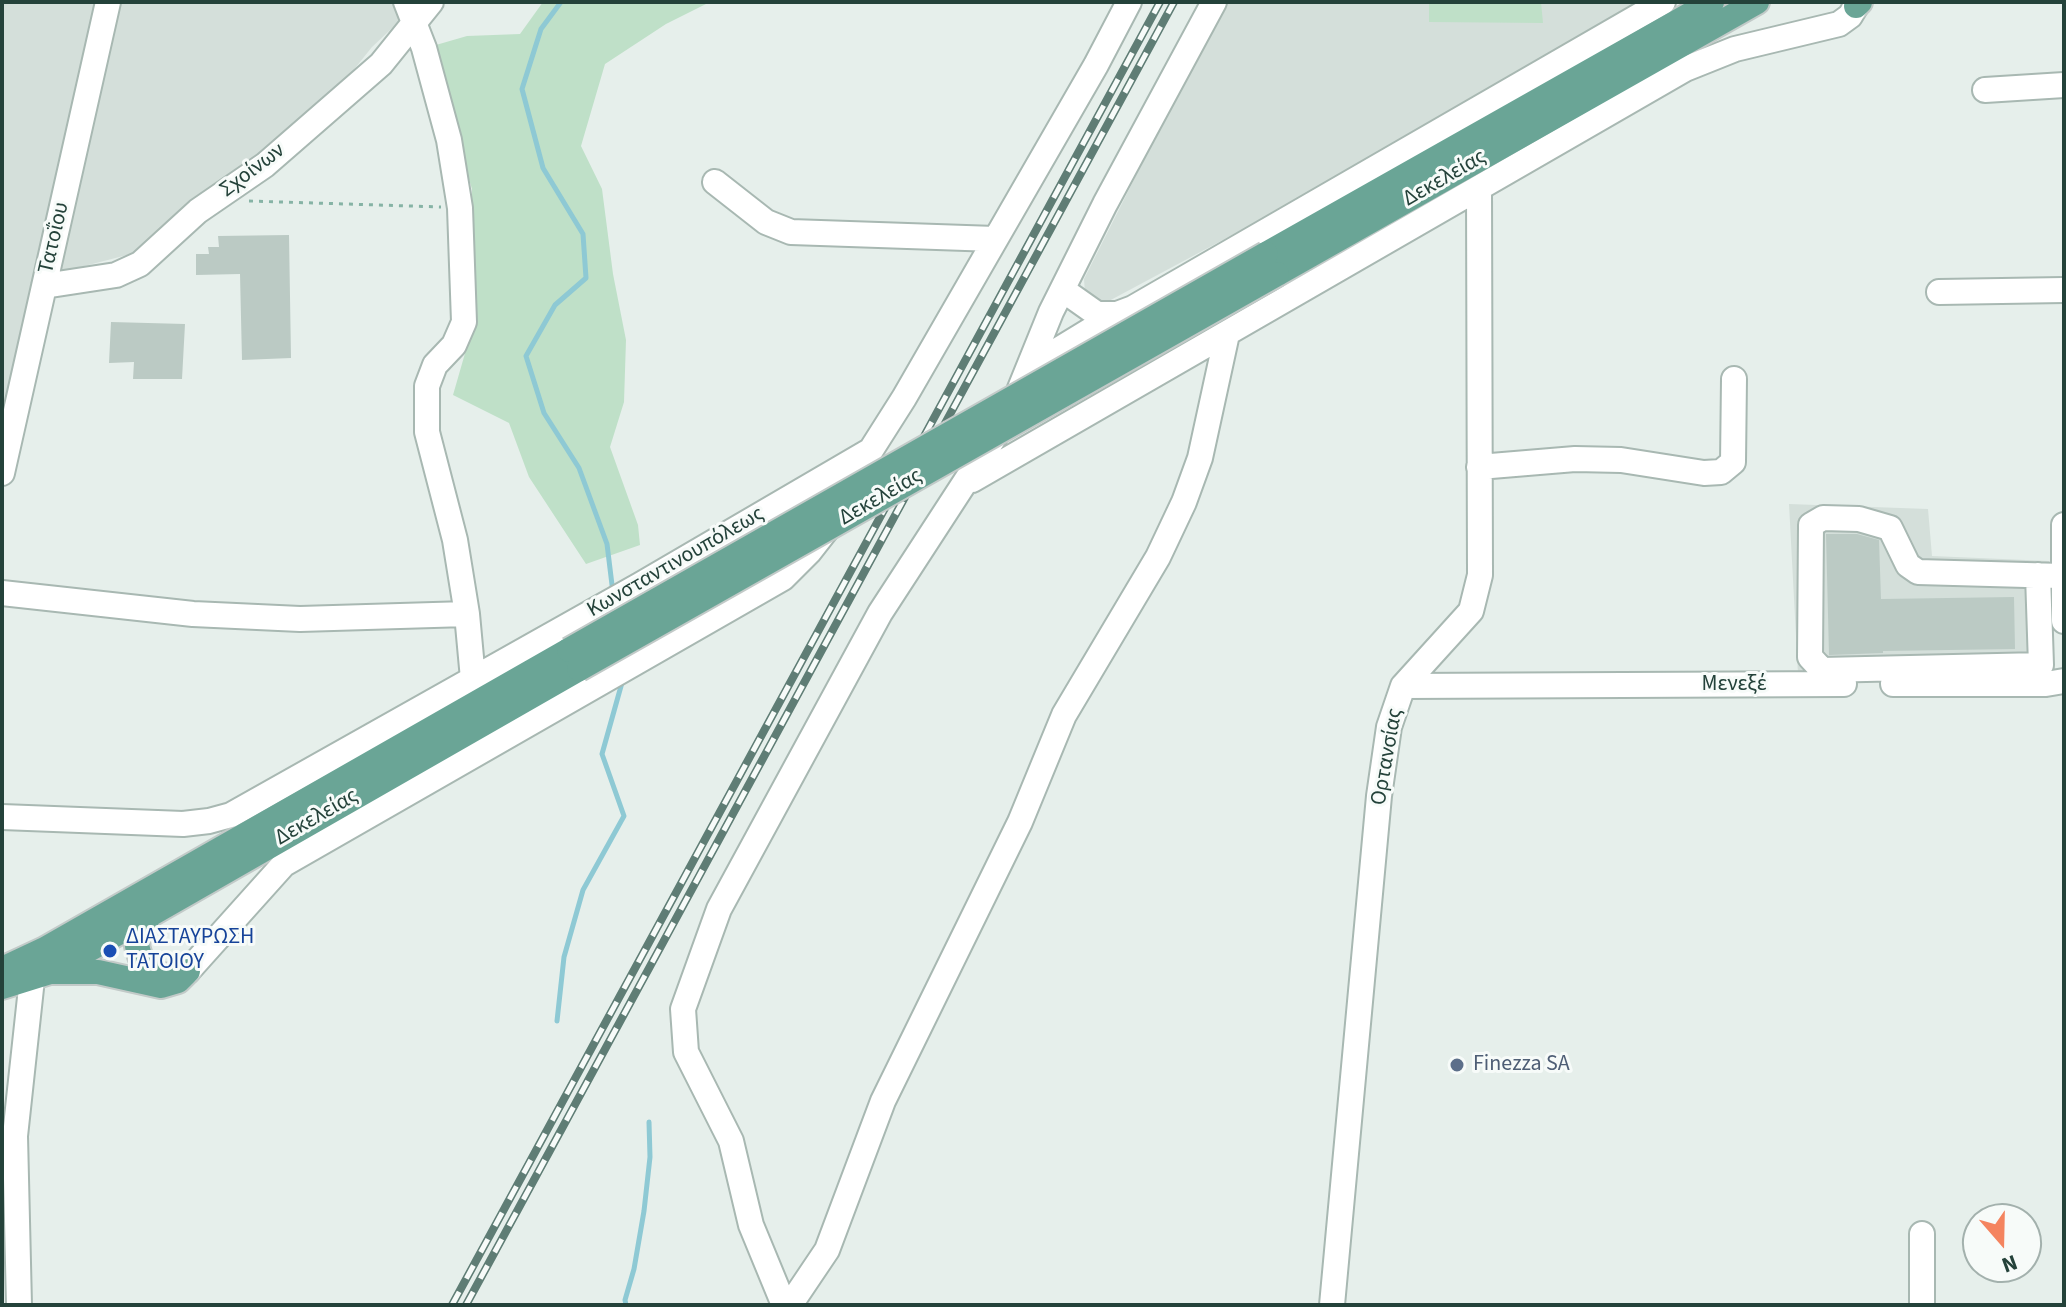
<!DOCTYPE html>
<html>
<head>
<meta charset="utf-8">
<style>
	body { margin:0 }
	#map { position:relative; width:2066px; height:1307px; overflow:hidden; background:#e6efeb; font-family:"Source Sans 3",sans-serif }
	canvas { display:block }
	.frame { position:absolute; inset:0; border:4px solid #24423a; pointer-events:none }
	.north { position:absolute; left:1962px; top:1203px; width:80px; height:80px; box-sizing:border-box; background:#f7fbf9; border:2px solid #a3b1ad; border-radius:50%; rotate:160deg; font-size:22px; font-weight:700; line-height:32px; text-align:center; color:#24423a }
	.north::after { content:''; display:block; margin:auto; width:28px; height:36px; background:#f4845f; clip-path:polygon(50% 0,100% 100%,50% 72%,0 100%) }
</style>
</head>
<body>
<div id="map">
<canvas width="2066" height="1307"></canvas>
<div class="frame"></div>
<div class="north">N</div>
</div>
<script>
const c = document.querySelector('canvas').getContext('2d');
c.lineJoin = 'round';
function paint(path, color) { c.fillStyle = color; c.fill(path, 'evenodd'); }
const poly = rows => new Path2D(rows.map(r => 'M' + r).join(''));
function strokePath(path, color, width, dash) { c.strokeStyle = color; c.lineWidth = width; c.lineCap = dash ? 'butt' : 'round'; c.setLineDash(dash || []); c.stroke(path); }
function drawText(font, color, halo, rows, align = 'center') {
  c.font = font + ' "Source Sans 3",sans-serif'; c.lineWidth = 6; c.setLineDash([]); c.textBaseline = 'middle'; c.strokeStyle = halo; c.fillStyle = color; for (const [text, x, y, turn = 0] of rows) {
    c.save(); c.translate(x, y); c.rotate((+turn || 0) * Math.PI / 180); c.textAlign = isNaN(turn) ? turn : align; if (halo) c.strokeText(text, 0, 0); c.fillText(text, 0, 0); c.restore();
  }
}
paint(poly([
	[2,2,420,2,372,47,323,108,211,190,131,254,34,279,2,421],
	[1228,2,1659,2,1654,9,1107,302,1097,303,1085,293,1084,279,1174,100],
	[1789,504,1928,509,1932,556,2049,561,2051,672,1798,674]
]), '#d4dfda');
paint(poly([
	[543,2,710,2,666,24,605,64,581,146,602,189,613,274,626,340,624,402,610,447,638,525,640,545,586,564,529,477,509,423,453,395,470,336,472,189,429,47,467,36,520,34],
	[1429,2,1541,2,1543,23,1429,22]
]), '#bfe0c8');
strokePath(poly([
	[561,2,541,29,522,89,543,168,583,234,586,278,555,305,526,356,544,413,579,468,607,544,613,593],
	[557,1021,564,957,583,890,624,816,602,754,623,679],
	[626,1305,625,1300,634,1269,644,1211,650,1157,649,1122]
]), '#8ec9d4', 5);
paint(poly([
	[289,235,291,358,242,360,240,274,196,275,196,254,209,254,208,247,219,247,218,236],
	[111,322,185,324,182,379,133,379,134,362,109,363],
	[1826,534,1857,534,1879,540,1881,599,2014,597,2015,649,1883,651,1883,653,1829,655]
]), '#bbcac4');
const minor = poly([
	[406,2,424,48,449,140,460,208,464,322,454,345,435,365,427,386,427,432,455,540,467,614,473,679],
	[1985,90,2064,85],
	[715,182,766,222,791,232,995,239],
	[44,286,116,275,140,264,198,211,265,165,381,64,431,2],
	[1063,290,1097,314,1117,314,1133,308,1663,2],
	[1939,292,2064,290],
	[1027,376,1058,350,1117,314],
	[1479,467,1575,459,1621,460,1704,473,1721,472,1733,462,1734,379],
	[2,473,108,2],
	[972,480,1685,69,1735,49,1839,24,1850,16,1856,6],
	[2064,525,2064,621],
	[2038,575,2041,665,1822,670,1810,657,1811,525,1823,518,1859,519,1890,528,1908,565,1918,572,2062,576],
	[2,593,193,614,300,619,467,614],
	[1893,684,2046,684,2064,681],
	[1403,686,1844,684],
	[2,817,183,824,209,821,231,815,640,585,871,450,904,398,1096,65,1129,2],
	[188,971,284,864,783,578,809,552,827,529],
	[19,1305,15,1136,32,979],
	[784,1305,751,1225,731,1141,686,1052,683,1009,719,909,880,613,1010,413,1051,312,1105,204,1214,2],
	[790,1305,827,1250,883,1101,1020,822,1064,715,1158,557,1184,502,1200,458,1227,334],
	[1332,1305,1379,796,1389,727,1403,686,1471,611,1480,575,1479,188],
	[1922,1305,1922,1234]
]);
const major = poly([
	[1856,6,1860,2],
	[1266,254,1712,2],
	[1277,274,1757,2],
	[151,913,139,933,137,946,140,956,145,968,157,975,174,976],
	[2,969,45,949,569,650],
	[53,972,98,972,161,986,178,981,188,971],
	[2,987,50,972,579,669]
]);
strokePath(minor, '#a8b8b2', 28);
strokePath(major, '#c2cac8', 28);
strokePath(poly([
	[249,201,441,207]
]), '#86b3a5', 3, [4, 6]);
strokePath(minor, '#fff', 24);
strokePath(major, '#6aa596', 24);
const rail = poly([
	[452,1305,1160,2],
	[466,1305,1174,2]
]);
strokePath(rail, '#5f7d75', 8);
strokePath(rail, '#f7fbf9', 5, [15]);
const majorBridge = poly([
	[569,650,1266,254],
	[579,669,1277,274]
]);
strokePath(majorBridge, '#c2cac8', 28, []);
strokePath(majorBridge, '#6aa596', 24);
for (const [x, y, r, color] of [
	[110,951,8,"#1a4fb4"],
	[1457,1065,8,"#5c6f8a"]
]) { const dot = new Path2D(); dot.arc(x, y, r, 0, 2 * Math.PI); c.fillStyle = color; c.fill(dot); strokePath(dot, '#f7fbf9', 3); }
drawText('22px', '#24423a', '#f7fbf9', [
	["Σχοίνων",253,171,-37],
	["Δεκελείας",1445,179,-30],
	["Τατοΐου",55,238,-77],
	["Δεκελείας",881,498,-30],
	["Κωνσταντινουπόλεως",676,563,-30],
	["Μενεξέ",1734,685],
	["Ορτανσίας",1388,757,-80],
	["Δεκελείας",317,818,-30]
]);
drawText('22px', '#164399', '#f7fbf9', [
	["ΔΙΑΣΤΑΥΡΩΣΗ",126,938],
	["ΤΑΤΟΙΟΥ",126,963]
], 'left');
drawText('22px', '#4e5e75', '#f7fbf9', [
	["Finezza SA",1473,1065]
], 'left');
</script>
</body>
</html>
